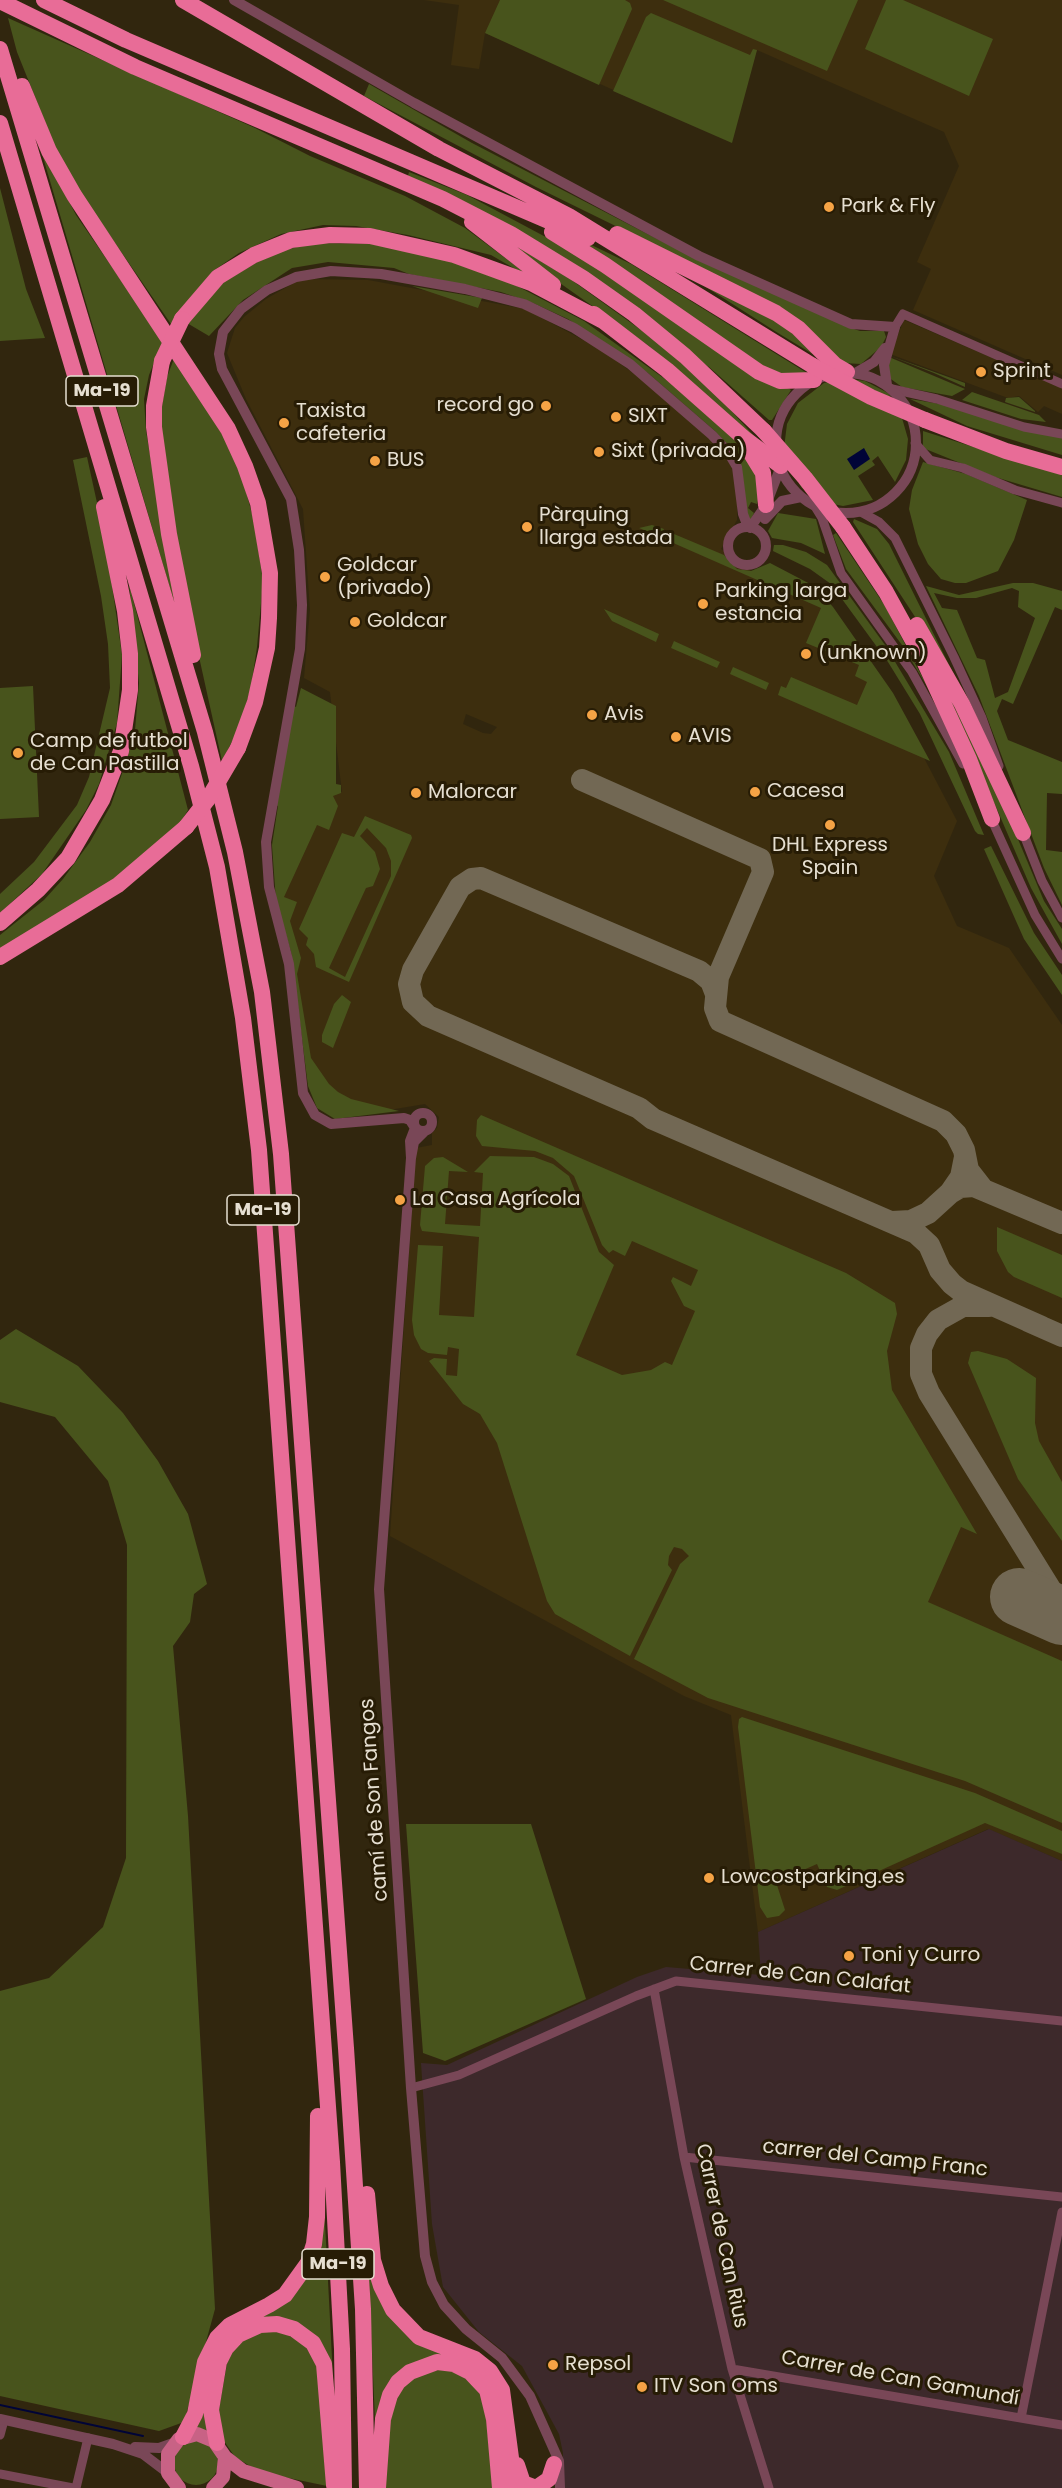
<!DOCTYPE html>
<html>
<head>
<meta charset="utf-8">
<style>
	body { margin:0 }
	canvas { display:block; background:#31260e }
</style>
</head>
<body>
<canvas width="1062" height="2488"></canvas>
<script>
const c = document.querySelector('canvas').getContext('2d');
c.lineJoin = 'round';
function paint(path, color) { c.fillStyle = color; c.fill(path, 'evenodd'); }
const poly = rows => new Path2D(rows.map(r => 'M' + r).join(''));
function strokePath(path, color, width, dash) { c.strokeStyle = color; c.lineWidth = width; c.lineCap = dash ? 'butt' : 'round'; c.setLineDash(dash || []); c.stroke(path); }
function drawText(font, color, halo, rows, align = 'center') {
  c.font = font + ' Poppins,sans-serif'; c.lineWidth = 6; c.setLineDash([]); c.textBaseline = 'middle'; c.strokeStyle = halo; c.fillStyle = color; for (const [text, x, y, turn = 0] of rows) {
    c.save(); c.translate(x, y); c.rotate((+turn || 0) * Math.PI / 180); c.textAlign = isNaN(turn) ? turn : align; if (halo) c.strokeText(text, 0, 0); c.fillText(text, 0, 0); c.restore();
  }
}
paint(poly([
	[424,0,1062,0,1062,375,913,310,931,269,917,262,959,166,944,132,757,50,731,142,485,33,479,69,451,65,459,5],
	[301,279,368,280,525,309,600,349,648,384,721,449,733,469,737,488,737,520,721,549,758,576,806,593,844,628,902,716,957,821,934,876,957,926,1009,948,1062,1025,1062,1861,988,1829,758,1932,731,1715,684,1696,390,1536,416,1148,432,1145,432,1133,437,1128,439,1117,425,1104,353,1116,311,1089,293,950,273,848,284,768,342,792,330,692,304,678,310,610,303,509,246,399,227,353,235,328,244,317,266,299],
	[466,714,497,727,491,734,483,733,463,724],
	[904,320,1062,388,1062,414,1044,406,1038,412,1019,396,1008,398,890,354]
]), '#3d2e0e');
paint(poly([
	[989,1829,1062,1861,1062,2488,563,2488,563,2453,559,2434,522,2366,479,2332,443,2287,432,2224,421,2063,447,2065,637,1977,666,1967,761,1975,758,1932]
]), '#3d292b');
paint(poly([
	[500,0,625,0,630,3,632,9,599,85,485,33],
	[663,0,858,0,827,71],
	[886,0,903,0,993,39,969,96,865,49],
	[651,13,750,55,753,49,757,50,732,143,613,91,646,17],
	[8,18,255,128,310,156,405,196,465,228,536,281,491,255,408,235,356,226,323,225,281,234,239,253,213,271,171,324,77,188,56,149,17,52],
	[369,84,472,143,657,239,848,327,860,331,884,331,886,337,881,347,861,364,844,363,736,285,536,187,364,96],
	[40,147,76,215,163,341,149,375,144,399,146,431,177,612],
	[409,172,467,195,585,258,791,390,772,420,769,420,709,367,408,176],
	[0,188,26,289,45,338,0,341],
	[581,240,631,264,807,373,800,376,769,371],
	[508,241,570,279,659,343,718,396,755,437,753,438,649,346,540,269],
	[312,243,373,244,449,261,515,285,584,321,669,382,731,435,756,467,759,496,757,504,751,502,748,508,754,513,751,519,748,519,741,465,734,452,715,431,648,373,568,319,533,303,501,292,409,274,394,268,328,262,292,268,243,300,209,336,187,323,224,282,271,254],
	[698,282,776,318,816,356,778,333],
	[412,286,482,298,478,308],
	[175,356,231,449,242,477,254,521,263,581,257,647,251,687,239,728,222,761,179,566,162,433,162,406,167,377],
	[890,356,965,383,965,387,934,373],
	[889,357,965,389,952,396,902,387,888,377],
	[843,378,865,381,888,393,900,411,908,439,906,460,895,482,878,456,872,461,875,465,858,476,873,500,843,506,833,504,802,488,788,467,784,448,787,424,798,403,824,383],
	[972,392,1039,415,1046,422,1021,419,962,400],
	[1019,397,1035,411,1035,412,1005,402,1006,398],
	[910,399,946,405,1062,438,1062,455,967,426],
	[923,431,1062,475,1062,497,995,477,923,448],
	[87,457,106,544,122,655,117,723,99,784,86,810,42,874,0,913,0,894,34,862,77,805,89,777,110,688,108,644,101,596,73,460],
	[923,462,966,474,1027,500,1014,540,998,571,966,583,955,583,941,579,928,564,918,544,909,509,912,490],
	[778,513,816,519,825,554,801,543,772,538,768,531],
	[854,519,877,529,889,544,957,681,853,522],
	[652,525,664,529,661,537,639,528],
	[836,533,885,606,928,688,902,645,846,569,833,535],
	[674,534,724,555,737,569,751,571,770,563,814,586,833,607,893,693,930,761,778,695,781,686,786,688,791,677,857,705,867,682,855,676,859,665,806,643,821,608,671,542],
	[783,545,806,552,827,565,885,645,949,752,984,835,978,834,975,831,920,714,888,662,831,584,810,569,773,551,774,545],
	[1013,583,1033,583,1062,591,1062,610,1055,607,1013,704,1002,699,997,711,1008,740,1062,762,1062,794,1047,793,1046,850,1062,852,1062,905,1044,868,979,696,926,586,959,595],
	[1012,588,1019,591,1018,607,1035,618,1008,692,995,698,985,660,977,658,957,610,942,608,934,593,957,598,976,598],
	[129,584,188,810,180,823,119,877,0,951,0,935,44,900,63,879,90,842,111,805,125,765,135,730,139,683],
	[604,609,659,634,656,642,612,621],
	[674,641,720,662,717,668,671,648],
	[733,667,769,683,766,690,730,674],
	[942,682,1004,806,1044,901,1062,929,1062,944,1031,888],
	[33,686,39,817,0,819,0,688],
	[301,688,336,706,336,784,341,785,341,793,333,796,338,806,329,830,317,825,284,897,297,902,290,921,301,958,297,974,311,1058,329,1084,338,1092,351,1099,399,1111,335,1119,317,1108,308,1086,291,952,276,901,272,845,278,806,275,805,294,706,296,707],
	[365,816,411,835,412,838,349,982,316,967,314,954,306,945,308,938,299,929,342,833,354,837],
	[367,828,386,848,391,861,391,876,345,977,329,968,366,888,373,886,380,869,375,852,360,836],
	[991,846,1034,933,1062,975,1062,995,1024,939,984,849],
	[342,995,351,1002,333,1048,322,1042,322,1035,334,1004],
	[481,1115,846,1273,895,1303,897,1314,887,1351,892,1390,977,1534,961,1527,928,1602,1062,1661,1062,1823,965,1781,708,1698,634,1659,680,1564,689,1556,682,1549,674,1547,669,1556,668,1565,672,1570,630,1656,555,1614,547,1601,497,1443,480,1414,463,1404,429,1361,434,1358,447,1359,446,1375,457,1376,459,1349,448,1347,447,1355,428,1353,421,1349,414,1335,412,1320,418,1245,443,1246,439,1315,474,1317,479,1237,422,1231,420,1225,425,1166,434,1158,443,1157,468,1172,449,1171,445,1224,480,1226,483,1173,474,1172,490,1156,534,1157,553,1164,569,1176,599,1252,614,1265,576,1355,622,1375,651,1370,665,1362,672,1365,695,1311,684,1306,671,1281,673,1277,691,1286,698,1270,632,1241,625,1256,613,1250,609,1253,602,1245,574,1176,553,1158,535,1151,482,1146,476,1136,477,1120],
	[997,1227,1062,1255,1062,1298,1014,1277,1008,1272,997,1251],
	[16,1329,78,1366,123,1413,158,1461,188,1514,207,1584,194,1594,190,1622,173,1646,188,1816,215,2309,184,2422,159,2431,0,2396,0,1991,49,1978,103,1927,126,1858,127,1545,108,1481,55,1417,0,1402,0,1340],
	[978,1351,1007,1359,1036,1378,1035,1423,1039,1441,1062,1482,1062,1541,1018,1479,968,1363,971,1352],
	[742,1717,975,1793,1062,1831,1062,1854,985,1823,837,1890,827,1887,817,1864,776,1882,785,1910,779,1916,767,1918,760,1907,738,1727,739,1719],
	[406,1824,531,1824,586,1999,445,2061,423,2053],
	[322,2165,334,2397,332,2397,329,2365,315,2339,303,2328,288,2321,259,2321,236,2331,220,2350,207,2403,209,2431,196,2429,217,2348,234,2329,286,2301,299,2289,314,2264,321,2235],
	[368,2261,382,2300,482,2375,408,2366,376,2443],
	[261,2332,281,2332,302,2342,317,2361,327,2486,260,2472,235,2457,224,2441,218,2415,228,2358,241,2342],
	[442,2369,458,2373,479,2389,485,2405,493,2488,385,2488,390,2422,397,2395,413,2377],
	'174 2463a22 22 0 1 1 44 0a22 22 0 1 1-44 0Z'
]), '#48541c');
paint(poly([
	[864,448,870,459,854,470,847,459]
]), '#000437');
strokePath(poly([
	[0,2405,143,2436]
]), '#000437', 2);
strokePath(poly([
	[582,780,760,859,763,872,718,977,715,1008,720,1021,943,1121,956,1134,964,1150,968,1170,982,1188],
	[716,994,711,981,699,971,481,878,472,879,460,887,413,970,409,984,413,1002,428,1016,639,1108,653,1119,916,1233,929,1245,940,1270,952,1284,961,1291,1042,1327],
	[965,1157,961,1177,950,1193,960,1187,974,1186,1062,1223],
	[892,1222,911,1221,928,1213,950,1193],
	[989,1306,963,1306,938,1320,927,1334,921,1348,921,1374,929,1393,1062,1608],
	[1028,1321,1062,1336]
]), '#726854', 22);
strokePath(poly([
	[1019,1597,1062,1616]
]), '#726854', 58);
strokePath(poly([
	[895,327,903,314,1062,384],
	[892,389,937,399,1024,427,1062,434],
	[915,443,930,460,963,468,1015,490,1062,503],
	[814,505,822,518,841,573,912,672,963,764],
	[861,512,879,522,895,538,954,657,982,718,999,766],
	[990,816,1035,915,1062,959],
	[1022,830,1042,881,1062,918],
	[654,1989,684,2157,732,2369,769,2488],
	[411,2088,459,2075,636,1996,676,1981,1062,2021],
	[684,2157,1062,2197],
	[732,2369,1062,2425],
	[1021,2418,1062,2212],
	[0,2435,4,2420],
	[0,2474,73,2488],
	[76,2488,88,2438]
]), '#794757', 9);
strokePath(poly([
	[234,0,414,103,699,256,851,324,895,327,884,365,887,385],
	[857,372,874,362,885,348],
	'776 443a70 70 0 1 1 140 0a70 70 0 1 1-140 0Z',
	[765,519,782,501,801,497],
	'728 546a19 19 0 1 1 38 0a19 19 0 1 1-38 0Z',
	[750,528,766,505,781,466],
	'414 1122a9 9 0 1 1 18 0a9 9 0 1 1-18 0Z',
	[425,1131,414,1142,411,1158,379,1589,411,2088,425,2256,432,2282,444,2305,466,2329,502,2358,530,2396,559,2461,560,2488],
	[411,1158,410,1141,415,1128,410,1120,404,1118,331,1124,315,1115,303,1093,289,964,269,887,266,842,300,649,302,605,299,550,291,499,222,369,219,354,223,332,241,309,267,290,296,277,331,271,381,274,465,289,524,304,574,328,630,364,712,435,728,452,737,467,743,514,748,527],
	[0,2419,113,2444,143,2454,168,2473],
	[135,2447,159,2448,176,2442]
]), '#794757', 10);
strokePath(poly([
	[225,2457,243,2471,297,2488],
	[179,2488,168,2473,168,2454,179,2439,197,2434,214,2441,225,2457,223,2477,213,2488]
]), '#c86285', 14);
strokePath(poly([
	[44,0,126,40,588,238],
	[183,0,439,149,569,216,813,366],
	[0,1,135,67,443,199,511,234,583,278,634,314,685,356,764,431],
	[0,49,205,732,235,852,262,992,281,1154,346,2048,363,2309,367,2488],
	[22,86,49,151,74,195,228,429,245,466,258,503,270,573,269,618,267,648,255,702,238,748],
	[0,123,191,766,217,867,243,1018,259,1150,332,2162,342,2349,344,2488],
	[472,222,553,285],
	[552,232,605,265,759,372,780,381,814,380],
	[617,234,776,313,798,328,835,365,847,372],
	[594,314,667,370,745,439,781,466],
	[182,319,218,277,254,255,291,240,330,235,370,236,454,255,531,283,603,321],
	[162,361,154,406,154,427,169,534,193,655],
	[925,420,1006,451,1062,467],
	[747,447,763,473,766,505],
	[843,527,886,592,924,661,969,759,992,819],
	[917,625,962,704,1023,833],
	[0,923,38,890,68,858,102,800,121,751,130,690,130,654,125,611,104,507],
	[0,957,118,885,186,827],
	[367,2194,373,2260,381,2286,393,2310,419,2337,475,2359,490,2371,502,2390,515,2488],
	[183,2437,195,2414,205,2362,217,2338,230,2325,269,2305,285,2295,308,2263,314,2244,317,2217,318,2116],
	[217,2443,211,2410,219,2362,226,2348,238,2335,260,2325,277,2324,294,2329,313,2343,324,2364,334,2485],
	[517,2465,523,2483,536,2488,549,2479,554,2464],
	[378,2488,383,2419,390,2395,398,2382,410,2372,437,2362,454,2364,470,2372,487,2390,494,2419,500,2488]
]), '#e86c97', 16);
strokePath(poly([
	[162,361,182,319],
	[813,366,871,397,925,420],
	[764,431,805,478,843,527],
	[186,827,208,799,238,748]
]), '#e86c97', 16);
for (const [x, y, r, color] of [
	[829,207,6,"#f5a345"],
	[981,372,6,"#f5a345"],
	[546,406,6,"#f5a345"],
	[616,417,6,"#f5a345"],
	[284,423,6,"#f5a345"],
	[599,452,6,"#f5a345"],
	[375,461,6,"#f5a345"],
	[527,527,6,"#f5a345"],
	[325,577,6,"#f5a345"],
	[703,604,6,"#f5a345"],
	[355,622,6,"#f5a345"],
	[806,654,6,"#f5a345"],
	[592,715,6,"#f5a345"],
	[676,737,6,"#f5a345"],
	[18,753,6,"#f5a345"],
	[755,792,6,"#f5a345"],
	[416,793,6,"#f5a345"],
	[830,825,6,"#f5a345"],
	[400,1200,6,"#f5a345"],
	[709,1878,6,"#f5a345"],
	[849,1956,6,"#f5a345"],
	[553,2365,6,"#f5a345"],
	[642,2387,6,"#f5a345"]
]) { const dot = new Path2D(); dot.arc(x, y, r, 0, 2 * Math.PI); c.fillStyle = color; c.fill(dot); strokePath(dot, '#271c05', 2); }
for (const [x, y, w] of [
	[102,391,72],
	[263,1210,72],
	[338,2264,72]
]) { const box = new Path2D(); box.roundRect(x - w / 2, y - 15, w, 30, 4.5); c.fillStyle = '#271c05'; c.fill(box); strokePath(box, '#e6dfd1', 1.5); }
drawText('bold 18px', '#e6dfd1', null, [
	["Ma-19",102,391],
	["Ma-19",263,1210],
	["Ma-19",338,2264]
]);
drawText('20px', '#e6dfd1', '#271c05', [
	["Park & Fly",841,207],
	["Sprint",993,372],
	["record go",534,406,"right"],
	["Taxista",296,412],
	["cafeteria",296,435],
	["SIXT",628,417],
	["Sixt (privada)",611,452],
	["BUS",387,461],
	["Pàrquing",539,516],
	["llarga estada",539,539],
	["Goldcar",337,566],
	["(privado)",337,589],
	["Parking larga",715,592],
	["estancia",715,615],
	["Goldcar",367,622],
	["(unknown)",818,654],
	["Avis",604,715],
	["AVIS",688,737],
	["Camp de futbol",30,742],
	["de Can Pastilla",30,765],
	["Cacesa",767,792],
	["Malorcar",428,793],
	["DHL Express",830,846,"center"],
	["Spain",830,869,"center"],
	["La Casa Agrícola",412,1200],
	["Lowcostparking.es",721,1878],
	["Toni y Curro",861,1956],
	["Repsol",565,2365],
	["ITV Son Oms",654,2387]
], 'left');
drawText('20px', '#e6dfd1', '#271c05', [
	["camí de Son Fangos",375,1800,-94],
	["Carrer de Can Calafat",800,1976,6],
	["carrer del Camp Franc",875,2159,6],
	["Carrer de Can Rius",721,2236,78],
	["Carrer de Can Gamundí",900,2379,10]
]);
</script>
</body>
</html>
